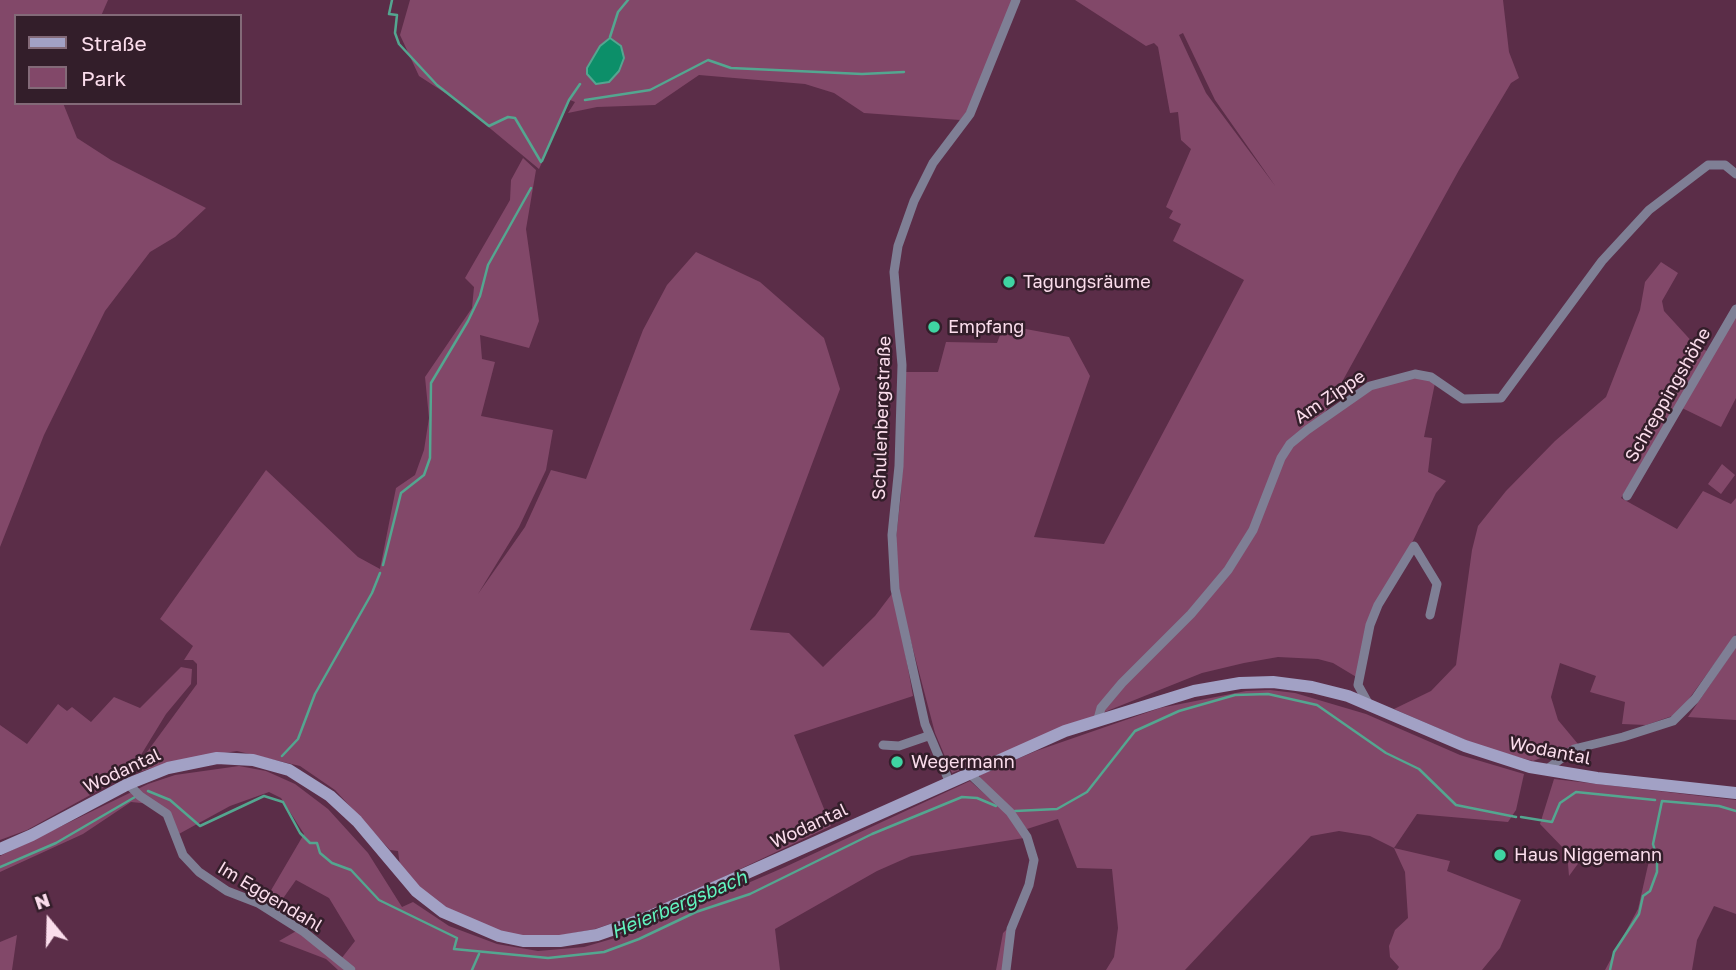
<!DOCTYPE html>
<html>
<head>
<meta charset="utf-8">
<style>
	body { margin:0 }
	#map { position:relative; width:1736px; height:970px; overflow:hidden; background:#5b2d48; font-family:"Golos Text",sans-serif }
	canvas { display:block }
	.legend { position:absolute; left:14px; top:14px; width:228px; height:91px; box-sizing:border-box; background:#331e2a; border:2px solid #836a78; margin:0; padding:9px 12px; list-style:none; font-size:21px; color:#fbddec }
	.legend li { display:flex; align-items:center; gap:14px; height:35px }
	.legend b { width:35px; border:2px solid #836a78 }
	.north { position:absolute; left:14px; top:886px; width:70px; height:70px; -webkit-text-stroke:5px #331e2a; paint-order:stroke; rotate:341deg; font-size:19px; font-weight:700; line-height:28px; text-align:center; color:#fbddec }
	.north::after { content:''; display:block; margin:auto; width:24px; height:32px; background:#fbddec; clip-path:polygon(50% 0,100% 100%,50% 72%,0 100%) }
</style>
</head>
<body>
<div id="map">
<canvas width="1736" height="970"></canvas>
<ul class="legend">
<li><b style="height:9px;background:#a2a1c5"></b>Straße</li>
<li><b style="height:19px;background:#824869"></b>Park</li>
</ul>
<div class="north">N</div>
</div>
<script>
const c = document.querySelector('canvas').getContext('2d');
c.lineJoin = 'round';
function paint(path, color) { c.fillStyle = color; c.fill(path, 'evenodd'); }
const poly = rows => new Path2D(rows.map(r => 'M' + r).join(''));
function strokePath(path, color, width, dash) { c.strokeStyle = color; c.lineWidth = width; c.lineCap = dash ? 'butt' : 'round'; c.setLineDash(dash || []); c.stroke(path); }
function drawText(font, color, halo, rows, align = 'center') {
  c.font = font + ' "Golos Text",sans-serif'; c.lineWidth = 5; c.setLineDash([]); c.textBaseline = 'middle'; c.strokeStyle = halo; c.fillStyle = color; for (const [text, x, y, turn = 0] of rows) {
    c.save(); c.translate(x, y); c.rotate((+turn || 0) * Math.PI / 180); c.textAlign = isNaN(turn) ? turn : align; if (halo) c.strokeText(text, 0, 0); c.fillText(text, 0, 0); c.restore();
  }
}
paint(poly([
	[0,0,108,0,101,16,16,16,16,103,63,103,77,138,111,160,206,208,175,237,150,252,105,311,44,435,0,547],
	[410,0,1013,0,971,106,960,120,864,113,834,93,805,84,699,75,655,105,597,107,568,113,575,102,570,100,539,169,456,100,419,76,400,35],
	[1075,0,1503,0,1509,52,1519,78,1511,83,1459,170,1321,420,1371,387,1396,380,1427,377,1435,383,1424,437,1432,438,1428,472,1446,481,1436,493,1410,547,1375,604,1358,678,1333,663,1318,659,1278,657,1244,663,1202,673,952,773,935,733,897,588,894,556,901,494,905,372,938,372,946,342,997,343,1004,325,1069,337,1090,376,1034,537,1104,544,1244,280,1173,241,1181,224,1169,218,1173,211,1166,207,1191,149,1181,140,1178,112,1170,113,1158,47,1154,43,1146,46],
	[1183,33,1215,100,1276,187,1206,93,1179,35],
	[523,158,536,170,526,229,539,321,529,348,480,335,482,359,495,362,481,416,553,430,546,470,519,527,478,594,525,527,551,470,586,479,643,330,667,285,696,252,760,282,824,338,840,389,750,630,789,633,823,667,875,616,894,591,913,696,794,735,831,826,660,907,595,929,563,935,516,935,492,929,431,900,400,866,398,851,390,850,335,790,300,766,237,751,179,760,139,772,147,752,197,684,197,664,193,660,184,660,193,646,160,619,266,470,358,557,380,569,396,488,415,475,424,450,429,418,425,377,472,308,474,287,465,278,510,200,511,180],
	[1661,262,1678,273,1662,301,1664,311,1696,346,1709,352,1621,498,1677,529,1703,491,1731,504,1736,498,1736,634,1678,714,1646,725,1622,724,1625,702,1590,692,1596,676,1560,663,1551,697,1558,720,1578,744,1533,761,1484,748,1394,709,1431,691,1456,665,1472,550,1478,526,1506,491,1555,441,1606,397,1640,310,1645,282],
	[1736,314,1736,398,1721,427,1682,408],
	[1722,464,1735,475,1721,494,1708,484],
	[1736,647,1736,720,1688,717],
	[181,667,192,669,191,684,166,714,130,773,27,830,0,840,0,725,27,744,58,704,67,711,72,707,91,722,114,697,140,708],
	[1270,690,1295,693,1366,714,1460,755,1524,774,1516,810,1508,822,1417,814,1394,848,1450,861,1447,871,1521,900,1500,948,1482,970,1397,970,1399,967,1390,957,1389,946,1395,930,1408,918,1405,872,1394,848,1370,836,1339,831,1311,836,1185,970,1106,970,1114,957,1118,928,1112,869,1077,868,1058,819,1027,829,979,779,980,775,1036,751,1160,708,1246,691],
	[239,766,266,771,295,784,328,809,368,853,402,907,413,902,449,926,497,944,538,951,584,947,632,933,785,867,970,781,1010,816,1024,838,911,856,877,871,775,929,780,970,356,970,341,959,355,941,329,898,296,880,284,897,281,913,263,904,304,834,281,798,269,792,230,806,177,835,174,826,151,804,131,802,83,834,0,872,0,856,148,784,175,775],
	[1554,779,1736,800,1736,914,1714,906,1697,940,1692,970,1605,970,1638,909,1651,852,1604,851,1580,861,1569,876,1567,852,1540,824],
	[1009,927,1004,970,996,970,1003,933],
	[298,930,349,970,338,970,326,959,279,941],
	[17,935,12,970,0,970,0,942]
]), '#824869');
const water = poly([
	[610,38,621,46,624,58,619,71,609,82,596,84,587,74,587,68,600,46,610,38]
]);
paint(water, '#0c8f69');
strokePath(water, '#54a690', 2);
strokePath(poly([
	[392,0,389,14,397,15,395,33,399,44,437,85,489,126,508,117,515,118,541,162],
	[610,37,618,12,628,0],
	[585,100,650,90,708,60,731,68,862,74,904,72],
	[542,161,569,100,580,84],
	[383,565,401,493,424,475,430,458,431,383,468,321,480,296,488,265,531,188],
	[282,756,298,739,315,694,372,593,380,573],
	[148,791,170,800,200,826,264,796,283,802,300,833,310,843,317,843,320,853,332,863,351,870,379,900,457,938,454,949,548,958,604,952,639,939,696,912,750,894,872,834,962,797,977,798,996,806],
	[1015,811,1057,809,1087,792,1135,731,1179,711,1235,695,1268,694,1317,705,1386,753,1419,769,1456,805,1516,817],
	[1521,817,1552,822,1560,803,1576,792,1655,800],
	[0,867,56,843,135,797],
	[472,970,479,954],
	[1610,970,1614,952,1639,914,1643,896,1650,891,1657,872,1657,858,1653,844,1662,801,1719,806,1736,811]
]), '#54a690', 2.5);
strokePath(poly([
	[1627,496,1736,309],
	[1368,703,1358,685,1370,625,1378,605,1414,546,1437,584,1430,615],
	[1098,719,1101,708,1122,683,1191,614,1228,570,1253,530,1281,458,1290,444,1307,430,1370,386,1415,374,1431,377,1463,399,1501,398,1602,261,1649,210,1708,165,1725,165,1736,174],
	[883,745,899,746,928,736],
	[1546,770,1574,749,1623,737,1673,721,1695,699,1736,640],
	[968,772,1010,812,1027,837,1034,860,1029,885,1011,929,1006,970],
	[949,781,925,724,895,589,892,535,899,466,902,365,894,272,898,246,914,201,933,163,970,114,1016,0],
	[128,784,140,796,167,814,183,855,199,872,227,891,258,903,304,932,351,970]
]), '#7f7f95', 9);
strokePath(poly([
	[0,849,32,835,128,784,168,768,217,758,253,760,289,770,330,796,357,821,416,891,443,912,499,936,523,941,560,941,597,935,646,918,1065,731,1194,691,1240,683,1273,682,1312,687,1348,696,1465,746,1530,767,1597,778,1736,793]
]), '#a2a1c5', 12);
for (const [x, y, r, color] of [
	[1009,282,7,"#3fd4a2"],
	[934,327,7,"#3fd4a2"],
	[897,762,7,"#3fd4a2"],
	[1500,855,7,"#3fd4a2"]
]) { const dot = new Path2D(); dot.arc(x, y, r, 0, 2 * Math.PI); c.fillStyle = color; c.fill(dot); strokePath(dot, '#331e2a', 2.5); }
drawText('18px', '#fbddec', '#331e2a', [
	["Tagungsräume",1023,282],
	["Empfang",948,327],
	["Wegermann",911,762],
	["Haus Niggemann",1514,855]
], 'left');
drawText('18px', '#fbddec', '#331e2a', [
	["Schreppingshöhe",1668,395,-60],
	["Am Zippe",1330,397,-34],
	["Schulenbergstraße",882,418,-88],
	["Wodantal",1550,751,11],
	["Wodantal",122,771,-25],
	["Wodantal",809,826,-25],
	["Im Eggendahl",270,897,31]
]);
drawText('italic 19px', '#61f4bf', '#331e2a', [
	["Heierbergsbach",679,905,-23]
]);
</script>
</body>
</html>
